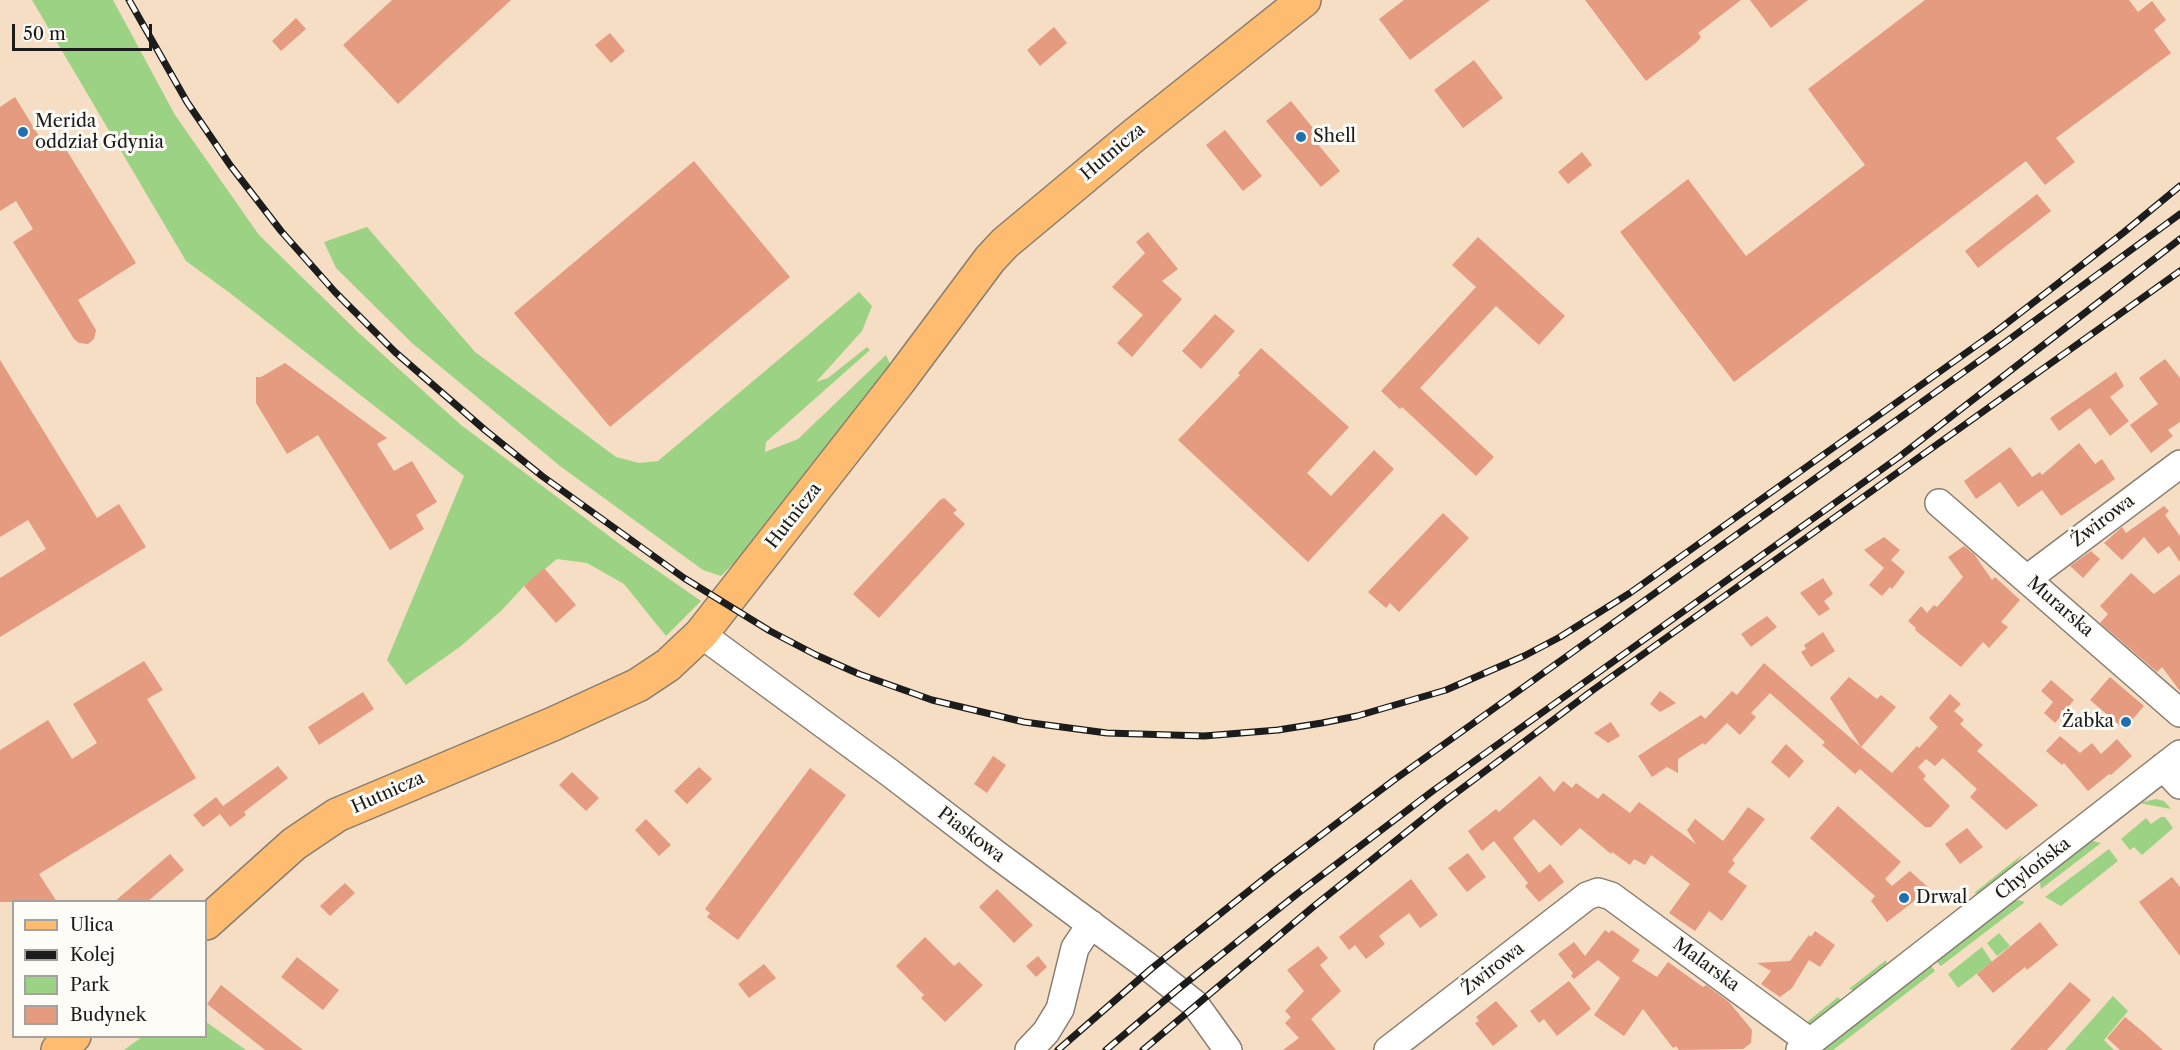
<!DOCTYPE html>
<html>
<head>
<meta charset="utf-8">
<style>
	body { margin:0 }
	#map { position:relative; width:2180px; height:1050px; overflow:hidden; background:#f5dec4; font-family:"Libre Caslon Text",serif }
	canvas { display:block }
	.legend { position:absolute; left:12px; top:900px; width:195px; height:138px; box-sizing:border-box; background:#fdfcf7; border:2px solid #a3a29f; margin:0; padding:8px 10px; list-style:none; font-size:18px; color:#1c1c1c }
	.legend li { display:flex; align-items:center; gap:12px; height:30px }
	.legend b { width:30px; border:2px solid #a3a29f }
	.scale { position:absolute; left:12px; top:24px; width:140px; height:27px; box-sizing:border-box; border:3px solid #1c1c1c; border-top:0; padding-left:8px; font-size:18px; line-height:21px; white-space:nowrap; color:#1c1c1c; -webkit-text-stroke:4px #fdfcf7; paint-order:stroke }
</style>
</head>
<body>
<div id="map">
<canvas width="2180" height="1050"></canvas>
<ul class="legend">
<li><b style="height:8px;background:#fdbc70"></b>Ulica</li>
<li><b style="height:8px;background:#1c1c1c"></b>Kolej</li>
<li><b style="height:16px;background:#9bd283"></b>Park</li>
<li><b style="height:16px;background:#e49b80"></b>Budynek</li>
</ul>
<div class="scale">50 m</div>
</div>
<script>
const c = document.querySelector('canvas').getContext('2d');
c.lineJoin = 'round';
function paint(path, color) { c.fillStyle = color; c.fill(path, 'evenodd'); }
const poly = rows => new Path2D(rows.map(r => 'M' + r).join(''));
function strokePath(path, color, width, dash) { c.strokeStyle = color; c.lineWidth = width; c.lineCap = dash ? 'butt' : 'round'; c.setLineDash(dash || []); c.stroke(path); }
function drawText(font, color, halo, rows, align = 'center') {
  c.font = font + ' "Libre Caslon Text",serif'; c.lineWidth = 6; c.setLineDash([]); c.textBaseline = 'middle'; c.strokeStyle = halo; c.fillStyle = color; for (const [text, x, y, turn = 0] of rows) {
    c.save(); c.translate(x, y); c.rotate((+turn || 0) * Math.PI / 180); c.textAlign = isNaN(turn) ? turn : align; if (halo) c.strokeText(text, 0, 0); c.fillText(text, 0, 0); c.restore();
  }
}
paint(poly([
	[32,0,113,0,175,115,259,235,360,334,461,425,629,551,701,601,666,636,624,584,587,563,557,559,524,586,502,610,461,646,406,685,387,660,464,476,230,293,186,261],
	[367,227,475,352,616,457,639,463,658,461,859,292,872,306,862,331,816,382,828,378,867,347,870,350,766,442,765,452,798,439,886,355,890,364,748,549,721,576,703,570,560,466,412,343,336,268,324,242],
	[2156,799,2164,801,2171,809,2139,803],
	[2161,817,2165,817,2173,828,2142,855,2134,847,2130,850,2121,839,2146,818,2151,824],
	[2093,841,2101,843,2041,889,2040,883,2042,878,2086,844],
	[2109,849,2118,861,2061,906,2045,897],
	[2023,854,2009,872,1981,894,1974,893],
	[2018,900,2025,902,1941,966,1937,962,1938,958,2009,903],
	[1999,933,2010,946,1997,956,1987,943],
	[1982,947,1992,962,1958,988,1948,974],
	[1886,960,1887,965,1884,970,1857,991,1849,989],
	[1927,966,1932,967,1935,971,1833,1050,1819,1050],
	[2113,996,2128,1011,2104,1040,2114,1050,2065,1050],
	[1838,997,1843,1003,1808,1027,1801,1027],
	[206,1022,246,1050,124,1050,142,1037,206,1036]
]), '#9bd283');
paint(poly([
	[392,0,511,0,398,104,343,45],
	[1404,0,1490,0,1410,60,1379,19],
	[1585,0,1741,0,1698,33,1701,37,1696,43,1646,81],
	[1750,0,1808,0,1771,28],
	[1925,0,2129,0,2138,12,2152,1,2166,20,2154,30,2171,53,2056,138,2075,162,2045,185,2026,161,1734,382,1620,232,1688,179,1746,256,1865,165,1808,89],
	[296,18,306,29,281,51,272,41],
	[1054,27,1067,43,1040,66,1027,50],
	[610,33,625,51,611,63,595,45],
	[1474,60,1503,98,1463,128,1434,90],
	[15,97,42,141,56,133,136,263,78,300,96,330,94,339,88,344,79,343,74,339,13,242,33,229,16,201,0,211,0,107],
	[1291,101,1317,133,1312,137,1340,171,1321,187,1266,121],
	[1225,130,1262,176,1243,191,1206,145],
	[1582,152,1592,165,1568,184,1558,172],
	[694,161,790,277,610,427,514,313],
	[2037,194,2051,211,1978,268,1965,251],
	[1148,232,1178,269,1162,281,1182,299,1132,357,1117,343,1143,315,1112,287,1145,253,1136,242],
	[1478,237,1565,316,1539,345,1496,306,1420,388,1494,457,1476,476,1402,407,1400,409,1381,391,1476,287,1452,265],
	[1215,314,1235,331,1201,369,1182,351],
	[1261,348,1349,427,1307,473,1331,496,1374,450,1394,469,1308,562,1178,440,1240,375,1238,373],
	[2165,359,2180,378,2180,422,2168,430,2173,436,2151,453,2130,425,2158,404,2139,378],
	[0,360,97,518,119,504,146,547,0,637,0,578,46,549,28,520,0,537],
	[285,363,387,438,377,444,394,471,412,461,437,502,416,515,424,529,390,550,318,435,287,454,256,403,256,377,261,377],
	[2116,372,2124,386,2110,397,2129,421,2110,436,2090,408,2059,431,2050,418],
	[2079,443,2095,464,2102,459,2115,479,2061,516,2042,490,2018,507,2000,482,1976,499,1964,481,2010,447,2032,477,2040,472,2042,475],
	[944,498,957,510,953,513,965,524,879,618,853,594,940,500],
	[2164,506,2169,511,2165,515,2180,536,2180,562,2169,546,2158,554,2144,537,2122,560,2104,543,2122,527,2126,533],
	[1443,513,1469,538,1399,612,1390,603,1386,608,1368,592],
	[1884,537,1900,550,1891,560,1905,572,1892,589,1890,587,1882,596,1869,585,1884,568,1864,550],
	[1964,546,1974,554,1992,580,1995,577,2020,600,2001,622,2008,627,1989,648,1983,642,1961,667,1915,630,1916,628,1908,621,1921,606,1927,613,1934,605,1937,607,1963,577,1948,557],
	[2091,551,2100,559,2083,578,2070,566],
	[544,568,576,605,556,623,524,586],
	[2131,573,2154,594,2180,574,2180,691,2162,667,2157,672,2100,623,2108,614,2100,606],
	[1823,578,1833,594,1824,601,1830,609,1819,616,1800,593],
	[1767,616,1777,627,1751,647,1741,634],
	[1823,632,1835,651,1811,667,1801,652,1806,649,1804,645],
	[144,661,163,690,147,699,196,778,39,874,57,902,0,902,0,750,48,720,72,759,97,743,73,704],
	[1764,663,1861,747,1830,698,1849,677,1877,699,1881,695,1896,707,1861,747,1892,773,1917,746,1919,748,1938,727,1929,718,1950,694,1961,704,1954,711,1964,720,1960,724,1983,745,1977,751,2038,805,2006,830,1970,797,1977,789,1943,758,1935,766,1926,759,1918,767,1926,776,1923,779,1950,806,1931,827,1925,827,1860,769,1855,774,1822,745,1825,742,1770,693,1751,713,1756,717,1740,735,1727,723,1705,745,1703,743,1678,759,1678,773,1667,767,1652,777,1638,756,1701,715,1705,719,1732,691,1737,695],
	[2110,677,2144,706,2124,729,2090,700],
	[2051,680,2074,700,2055,723,2044,713,2053,702,2041,691],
	[1660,691,1676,703,1660,712,1650,704],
	[363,692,374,709,319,745,308,727],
	[1611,722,1620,736,1608,743,1594,733],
	[2060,736,2080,753,2092,743,2101,754,2117,739,2132,756,2111,775,2109,774,2088,791,2064,763,2062,765,2046,751],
	[1786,744,1804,761,1789,778,1771,762],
	[993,756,1006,765,987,793,974,784],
	[278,766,288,778,244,812,246,815,230,827,220,814,203,827,193,815,216,797,223,806],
	[699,767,712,779,687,804,674,791],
	[810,768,846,795,738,940,707,917,710,913,705,909],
	[572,772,599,798,586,811,559,785],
	[1540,776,1554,792,1563,781,1572,788,1576,783,1598,799,1603,793,1630,813,1639,802,1696,844,1687,830,1695,819,1723,841,1748,807,1765,819,1732,860,1735,863,1728,872,1747,886,1722,921,1709,911,1695,931,1669,913,1690,884,1651,855,1645,865,1634,859,1630,865,1612,852,1611,854,1580,828,1561,846,1534,819,1513,838,1539,873,1550,864,1564,882,1539,902,1525,886,1528,883,1494,841,1482,851,1468,831,1496,809,1499,812],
	[1838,806,1901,862,1885,879,1892,886,1910,871,1930,889,1887,922,1871,901,1875,896,1810,838],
	[646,819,671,845,659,856,635,830],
	[1967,828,1983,847,1960,864,1945,844],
	[1468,853,1486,877,1467,892,1448,868],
	[170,854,184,870,147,902,114,902],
	[2172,877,2180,887,2180,956,2139,902],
	[1411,879,1438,915,1420,928,1409,913,1379,936,1385,944,1366,959,1355,945,1349,950,1339,937],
	[345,883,355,893,330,916,320,906],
	[997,889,1033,925,1014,943,979,907],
	[2040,922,2058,945,2027,970,2025,967,1993,993,1977,974],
	[1605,930,1609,933,1612,930,1640,950,1632,961,1657,977,1668,962,1703,987,1706,985,1729,1002,1752,1030,1751,1043,1743,1049,1679,1050,1676,1046,1673,1048,1643,1009,1624,1036,1594,1015,1620,978,1598,960,1574,979,1571,976,1573,973,1558,954,1574,942,1585,956],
	[1815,931,1835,945,1820,967,1809,960,1792,988,1780,997,1761,984,1771,971,1757,963,1790,961,1809,935,1811,937],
	[925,937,954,966,959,962,983,985,945,1022,921,998,924,995,896,966],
	[1318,946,1328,958,1320,965,1341,991,1311,1019,1336,1050,1283,1050,1299,1038,1285,1023,1291,1017,1285,1011,1304,991,1287,970],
	[1038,956,1047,967,1036,977,1026,966],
	[297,957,339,990,323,1010,281,977],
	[764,964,776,978,749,998,738,984],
	[1569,981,1591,1009,1557,1036,1544,1019,1539,1023,1530,1011],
	[2070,982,2091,1000,2047,1050,2010,1050],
	[221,985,303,1050,265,1050,207,1004],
	[1496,1001,1518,1026,1493,1046,1475,1023,1479,1021,1476,1017],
	[2125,1017,2142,1031,2163,1050,2120,1050,2107,1038]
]), '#e49b80');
const minor = poly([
	[1939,503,2180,713],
	[2027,579,2180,464],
	[701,634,890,773,997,855,1151,969,1195,1004,1228,1050],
	[2163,767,2180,785],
	[1029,1050,1046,1032,1060,1009,1075,948,1091,924],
	[1388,1050,1587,896,1598,892,1611,896,1810,1042],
	[1800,1050,2180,754]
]);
const major = poly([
	[206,923,294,844,337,815,553,724,638,685,668,665,701,634,899,381,990,259,1005,243,1132,137,1304,0],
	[58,1050,74,1036]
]);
strokePath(minor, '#887d70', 30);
strokePath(major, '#887d70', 36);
strokePath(minor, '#fff', 27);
strokePath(major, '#fdbc70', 33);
const rail = poly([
	[129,0,187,102,230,165,281,231,335,292,395,352,485,430,542,476,684,578,770,631,816,655,859,674,932,700,1024,722,1107,733,1204,736,1278,730,1322,723,1357,716,1446,690,1524,656,1560,637,1630,593,1998,330,2123,233,2180,186],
	[1058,1050,1151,969,1275,870,1394,780,2007,341,2180,214],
	[1106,1050,1177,990,1297,894,1434,790,1899,457,2180,239],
	[1143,1050,1313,907,1444,802,1593,690,2180,271]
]);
strokePath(rail, '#1c1c1c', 7);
strokePath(rail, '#fdfcf7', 4.5, [14]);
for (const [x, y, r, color] of [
	[23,132,6,"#1f6fb2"],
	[1301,137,6,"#1f6fb2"],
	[2126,722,6,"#1f6fb2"],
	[1904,898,6,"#1f6fb2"]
]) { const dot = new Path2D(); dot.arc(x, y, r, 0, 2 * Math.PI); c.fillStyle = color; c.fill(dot); strokePath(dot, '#fdfcf7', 2); }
drawText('18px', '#1c1c1c', '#fdfcf7', [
	["Merida",35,122],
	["oddział Gdynia",35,143],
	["Shell",1313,137],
	["Żabka",2114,722,"right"],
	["Drwal",1916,898]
], 'left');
drawText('18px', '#1c1c1c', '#fdfcf7', [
	["Hutnicza",1113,152,-40],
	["Hutnicza",794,516,-52],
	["Żwirowa",2103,521,-37],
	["Murarska",2060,607,41],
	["Hutnicza",388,793,-24],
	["Piaskowa",971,835,37],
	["Chylońska",2033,869,-38],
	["Malarska",1706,965,36],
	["Żwirowa",1493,969,-38]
]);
</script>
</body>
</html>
